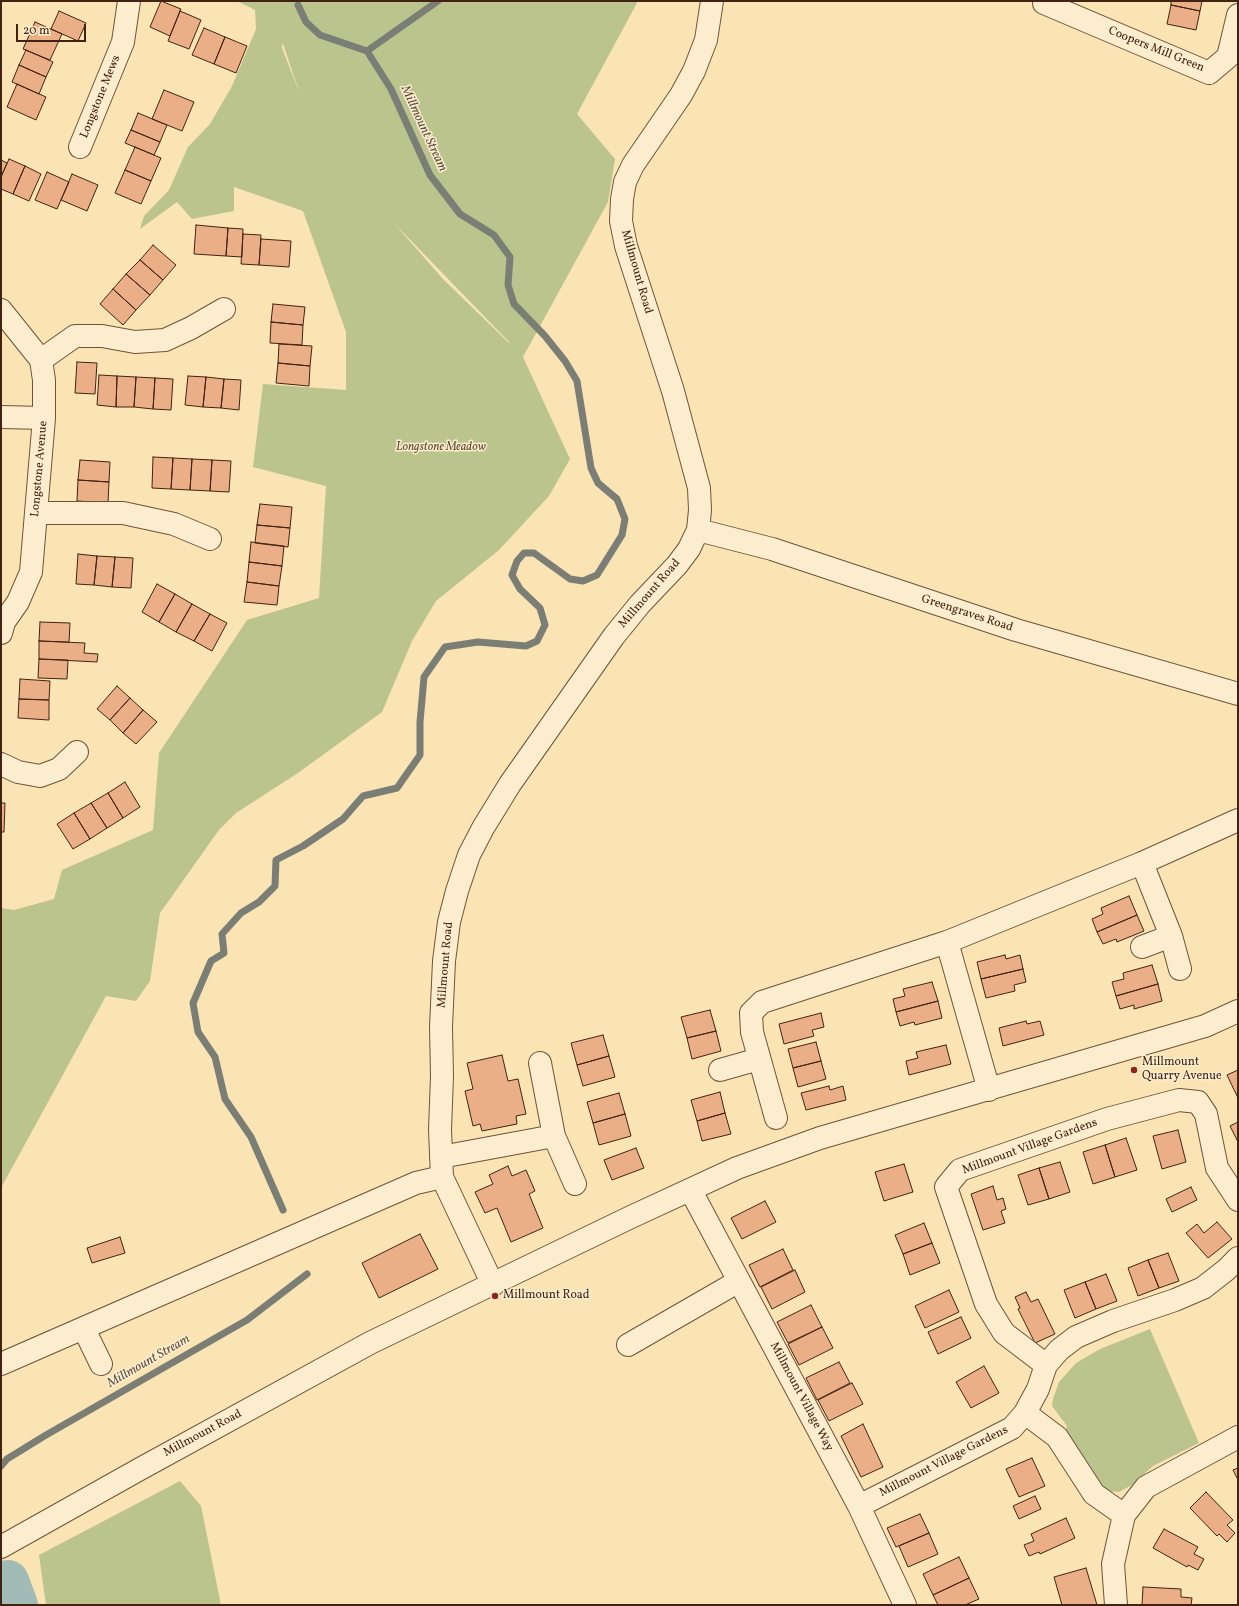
<!DOCTYPE html>
<html>
<head>
<meta charset="utf-8">
<style>
	body { margin:0 }
	#map { position:relative; width:1239px; height:1606px; overflow:hidden; background:#fae4b3; font-family:Vollkorn,serif }
	canvas { display:block }
	.frame { position:absolute; inset:0; border:2px solid #422213; pointer-events:none }
	.scale { position:absolute; left:16px; top:24px; width:70px; height:18px; box-sizing:border-box; border:2px solid #422213; border-top:0; padding-left:5px; font-size:12px; line-height:14px; white-space:nowrap; color:#422213; -webkit-text-stroke:3px #fcedce; paint-order:stroke }
</style>
</head>
<body>
<div id="map">
<canvas width="1239" height="1606"></canvas>
<div class="frame"></div>
<div class="scale">20 m</div>
</div>
<script>
const c = document.querySelector('canvas').getContext('2d');
c.lineJoin = 'round';
function paint(path, color) { c.fillStyle = color; c.fill(path, 'evenodd'); }
const poly = rows => new Path2D(rows.map(r => 'M' + r).join(''));
function strokePath(path, color, width, dash) { c.strokeStyle = color; c.lineWidth = width; c.lineCap = dash ? 'butt' : 'round'; c.setLineDash(dash || []); c.stroke(path); }
function drawText(font, color, halo, rows, align = 'center') {
  c.font = font + ' Vollkorn,serif'; c.lineWidth = 3; c.setLineDash([]); c.textBaseline = 'middle'; c.strokeStyle = halo; c.fillStyle = color; for (const [text, x, y, turn = 0] of rows) {
    c.save(); c.translate(x, y); c.rotate((+turn || 0) * Math.PI / 180); c.textAlign = isNaN(turn) ? turn : align; if (halo) c.strokeText(text, 0, 0); c.fillText(text, 0, 0); c.restore();
  }
}
paint(poly([
	[237,1,638,1,577,114,615,159,608,202,523,357,570,459,549,496,499,550,436,601,412,641,382,712,298,773,236,813,219,830,160,913,150,981,136,1001,106,996,1,1188,1,908,14,910,54,899,62,870,153,830,159,753,247,620,319,598,326,486,253,467,263,384,346,390,346,332,303,211,234,187,234,211,192,219,177,202,140,229,144,216,169,190,188,147,210,124,232,86,256,29,255,10],
	[282,44,283,44,300,94,282,48],
	[393,222,509,342,509,343,443,279],
	[1150,1329,1199,1443,1153,1466,1132,1485,1119,1492,1105,1491,1065,1431,1067,1426,1052,1406,1053,1399,1059,1382,1076,1363,1100,1349],
	[180,1481,201,1506,221,1605,46,1605,39,1555]
]), '#bcc48e');
strokePath(poly([
	[298,5,306,22,320,35,367,51],
	[367,51,438,1],
	[283,1210,251,1137,225,1099,215,1057,198,1032,193,1003,211,961,224,953,222,934,241,913,259,902,275,886,276,860,303,846,343,819,363,796,397,788,420,755,420,722,424,677,445,647,478,642,526,646,537,641,545,625,540,608,520,589,512,575,517,561,524,553,534,553,570,579,583,581,597,575,622,535,625,519,617,499,598,483,591,468,577,381,565,361,545,336,514,304,508,285,510,257,494,235,460,214,430,175,391,89,367,51],
	[1,1466,7,1459,46,1435,247,1320,307,1274]
]), '#7b7e75', 7);
strokePath(poly([
	[8,1581,17,1605]
]), '#a1bcb6', 42);
const building = poly([
	[161,1,181,9,170,36,150,27,161,1],
	[1171,1,1202,1,1200,11,1171,5,1171,1],
	[1171,5,1200,11,1196,30,1167,24,1171,5],
	[59,11,86,23,78,41,51,29,59,11],
	[180,11,201,20,189,49,168,41,180,11],
	[35,22,62,34,50,60,23,49,35,22],
	[204,28,225,37,214,64,192,55,204,28],
	[225,37,247,46,236,73,214,64,225,37],
	[26,50,53,62,46,77,19,65,26,50],
	[19,65,46,77,39,94,12,82,19,65],
	[17,84,46,97,36,120,7,107,17,84],
	[164,90,194,102,182,131,152,119,164,90],
	[138,113,167,125,160,142,131,130,138,113],
	[131,130,160,142,154,155,125,143,131,130],
	[135,147,161,158,151,181,125,170,135,147],
	[9,159,25,166,13,194,1,189,1,177,9,159],
	[1,160,7,163,1,177,1,160],
	[25,166,41,174,29,201,13,194,25,166],
	[125,170,151,181,141,204,115,193,125,170],
	[47,172,69,182,57,209,35,200,47,172],
	[72,174,98,185,87,211,61,200,72,174],
	[196,225,228,228,226,256,194,254,196,225],
	[228,228,243,229,242,257,226,256,228,228],
	[243,234,261,235,259,265,241,264,243,234],
	[261,239,291,241,289,267,259,265,261,239],
	[153,245,176,265,163,280,140,260,153,245],
	[140,260,163,280,150,295,126,274,140,260],
	[126,274,150,295,136,310,113,289,126,274],
	[113,289,136,310,123,325,100,304,113,289],
	[273,304,305,307,303,325,271,322,273,304],
	[271,322,303,325,302,345,270,343,271,322],
	[279,344,312,346,310,366,278,363,279,344],
	[77,362,97,363,95,394,75,393,77,362],
	[278,363,310,366,309,386,276,383,278,363],
	[99,375,117,376,116,407,97,405,99,375],
	[117,376,136,377,134,407,116,407,117,376],
	[188,376,206,377,203,407,185,405,188,376],
	[136,377,155,378,153,409,134,407,136,377],
	[206,377,224,379,221,408,203,407,206,377],
	[155,378,173,379,171,410,153,409,155,378],
	[224,379,241,380,239,410,221,408,224,379],
	[153,457,173,458,171,489,152,488,153,457],
	[173,458,192,459,190,490,171,489,173,458],
	[192,459,212,460,210,491,190,490,192,459],
	[80,460,110,462,109,482,78,480,80,460],
	[212,460,231,461,229,492,210,491,212,460],
	[78,480,109,482,108,503,77,501,78,480],
	[260,504,292,507,290,528,257,525,260,504],
	[257,525,290,528,288,547,255,543,257,525],
	[251,542,284,546,282,566,249,562,251,542],
	[78,554,97,556,94,585,76,584,78,554],
	[97,556,115,557,112,587,94,585,97,556],
	[115,557,133,558,131,588,112,587,115,557],
	[249,562,282,566,279,586,247,582,249,562],
	[247,582,279,586,277,605,244,602,247,582],
	[157,584,175,594,159,622,142,612,157,584],
	[175,594,192,604,176,632,159,622,175,594],
	[192,604,210,614,194,641,176,632,192,604],
	[210,614,227,623,212,651,194,641,210,614],
	[40,622,70,623,69,642,39,641,40,622],
	[39,641,85,643,84,653,98,654,97,662,39,659,39,641],
	[39,659,68,660,67,679,38,678,39,659],
	[20,679,50,681,49,700,19,699,20,679],
	[117,686,130,698,110,720,97,709,117,686],
	[130,698,143,710,123,733,110,720,130,698],
	[19,699,49,700,49,720,18,718,19,699],
	[143,710,157,722,136,744,123,733,143,710],
	[125,782,140,807,123,818,108,793,125,782],
	[108,793,123,818,107,828,91,803,108,793],
	[1,803,5,803,4,832,1,832,1,803],
	[91,803,107,828,90,839,74,813,91,803],
	[74,813,90,839,73,849,57,824,74,813],
	[1129,896,1137,915,1097,932,1092,919,1103,914,1101,908,1129,896],
	[1137,915,1144,931,1117,942,1116,939,1103,944,1097,932,1137,915],
	[1005,955,1006,959,1020,955,1023,969,981,979,977,962,1005,955],
	[1152,965,1158,984,1116,996,1112,982,1124,979,1123,973,1152,965],
	[1023,969,1026,982,1014,985,1015,991,986,998,981,979,1023,969],
	[932,982,938,1001,896,1012,893,999,905,996,903,989,932,982],
	[1158,984,1162,1001,1134,1009,1134,1005,1120,1009,1116,996,1158,984],
	[938,1001,942,1018,915,1025,914,1022,900,1026,896,1012,938,1001],
	[710,1010,716,1031,687,1038,681,1017,710,1010],
	[821,1013,824,1027,812,1030,814,1036,784,1044,779,1024,821,1013],
	[1026,1021,1027,1024,1040,1021,1044,1035,1003,1046,999,1028,1026,1021],
	[716,1031,721,1051,692,1059,687,1038,716,1031],
	[603,1035,609,1056,577,1065,571,1043,603,1035],
	[816,1042,821,1061,793,1068,788,1049,816,1042],
	[946,1045,951,1064,909,1075,906,1061,918,1058,916,1052,946,1045],
	[502,1055,508,1081,518,1079,526,1114,516,1116,517,1124,482,1131,480,1124,473,1126,465,1091,473,1089,467,1063,502,1055],
	[609,1056,615,1077,583,1086,577,1065,609,1056],
	[821,1061,826,1079,798,1087,793,1068,821,1061],
	[1238,1070,1238,1098,1227,1075,1238,1070],
	[829,1086,830,1090,843,1086,846,1100,806,1110,801,1093,829,1086],
	[720,1092,725,1113,697,1121,691,1100,720,1092],
	[619,1093,625,1114,593,1123,587,1102,619,1093],
	[725,1113,731,1134,702,1141,697,1121,725,1113],
	[625,1114,631,1136,599,1145,593,1123,625,1114],
	[1238,1122,1238,1142,1230,1126,1238,1122],
	[1178,1130,1186,1162,1162,1169,1153,1136,1178,1130],
	[1126,1138,1137,1170,1115,1177,1105,1145,1126,1138],
	[1105,1145,1115,1177,1093,1184,1083,1152,1105,1145],
	[636,1148,644,1168,612,1180,604,1160,636,1148],
	[1060,1162,1070,1192,1049,1199,1039,1168,1060,1162],
	[904,1164,913,1192,884,1201,875,1172,904,1164],
	[508,1166,512,1176,526,1170,535,1191,529,1194,543,1228,511,1242,497,1208,485,1213,475,1192,493,1184,489,1175,508,1166],
	[1039,1168,1049,1199,1028,1205,1018,1175,1039,1168],
	[993,1186,997,1200,1003,1198,1006,1209,1001,1211,1005,1223,983,1230,971,1194,993,1186],
	[1191,1187,1197,1200,1172,1212,1166,1199,1191,1187],
	[765,1201,776,1222,742,1239,731,1218,765,1201],
	[1217,1222,1232,1239,1208,1258,1186,1233,1197,1224,1204,1233,1217,1222],
	[924,1223,932,1243,903,1254,895,1235,924,1223],
	[420,1234,438,1269,379,1298,362,1263,420,1234],
	[120,1237,125,1253,92,1263,87,1248,120,1237],
	[932,1243,940,1263,910,1275,903,1254,932,1243],
	[783,1249,793,1270,760,1287,749,1265,783,1249],
	[1168,1253,1179,1281,1159,1288,1148,1260,1168,1253],
	[1148,1260,1159,1288,1138,1296,1128,1268,1148,1260],
	[795,1270,805,1292,772,1309,761,1287,795,1270],
	[1106,1274,1117,1301,1096,1309,1085,1282,1106,1274],
	[1085,1282,1096,1309,1075,1318,1064,1290,1085,1282],
	[949,1290,959,1312,925,1328,915,1306,949,1290],
	[1026,1292,1031,1302,1038,1299,1055,1334,1035,1343,1018,1309,1020,1308,1015,1297,1026,1292],
	[811,1305,822,1327,788,1343,777,1322,811,1305],
	[961,1317,971,1338,938,1354,928,1332,961,1317],
	[822,1327,833,1348,799,1365,788,1344,822,1327],
	[839,1362,850,1383,817,1400,806,1378,839,1362],
	[984,1366,999,1393,971,1408,956,1382,984,1366],
	[852,1383,863,1404,829,1421,818,1400,852,1383],
	[863,1424,883,1467,861,1477,841,1436,863,1424],
	[1032,1458,1045,1486,1019,1497,1006,1469,1032,1458],
	[1238,1468,1238,1480,1233,1470,1238,1468],
	[1206,1492,1233,1520,1227,1525,1235,1533,1227,1542,1219,1534,1217,1536,1190,1508,1206,1492],
	[1035,1496,1041,1509,1019,1519,1013,1506,1035,1496],
	[920,1514,929,1533,896,1547,887,1528,920,1514],
	[1066,1518,1075,1538,1040,1554,1039,1552,1029,1556,1024,1545,1034,1541,1031,1534,1066,1518],
	[1164,1529,1198,1547,1194,1554,1204,1559,1198,1570,1188,1565,1187,1567,1153,1548,1164,1529],
	[929,1533,938,1554,908,1567,899,1546,929,1533],
	[959,1557,969,1578,933,1595,923,1574,959,1557],
	[1086,1568,1097,1605,1062,1605,1054,1577,1086,1568],
	[969,1578,979,1599,965,1605,938,1605,933,1595,969,1578],
	[1143,1587,1181,1589,1181,1597,1192,1598,1191,1605,1142,1605,1143,1587]
]);
paint(building, '#ebaf88');
strokePath(building, '#422213', 1);
const minor = poly([
	[1044,1,1044,3,1209,73,1228,57,1238,15],
	[80,147,123,42,129,1],
	[1,310,41,360,44,380,44,418,31,572,18,602,4,622,1,633],
	[41,360,75,336,102,336,135,342,165,340,191,328,224,309],
	[1,417,44,418],
	[36,513,123,513,174,524,210,539],
	[698,530,772,549,1016,630,1238,694],
	[1,764,18,772,40,776,59,769,77,752],
	[1142,863,1171,936,1180,969],
	[947,942,989,1090],
	[1142,947,1171,936],
	[540,1063,554,1136,575,1184],
	[720,1070,759,1059],
	[776,1118,752,1032,751,1013,762,1002,947,942,1142,863,1238,820],
	[441,1157,554,1136],
	[691,1191,859,1506,905,1605],
	[493,1285,442,1177,440,1130,442,1076,441,1027,444,961,449,922,457,891,469,855,483,828,510,784,614,636,640,604,677,565,689,549,698,530,700,510,699,488,673,391,626,246,621,221,622,199,625,182,633,165,681,95,694,71,706,40,712,1],
	[84,1329,101,1364],
	[628,1345,739,1281],
	[1,1364,416,1183,442,1177],
	[1046,1365,1004,1333,986,1304,946,1187,960,1170,1107,1119,1179,1100,1198,1102,1206,1114,1217,1168,1238,1200],
	[1025,1413,1057,1437,1094,1494,1124,1515,1146,1487,1238,1437],
	[859,1506,1012,1428,1025,1413,1038,1389,1046,1365,1059,1350,1076,1337,1113,1321,1175,1300,1203,1288,1226,1270,1238,1258],
	[1,1547,140,1469,370,1343,631,1217,737,1168,820,1138,1205,1026,1238,1011],
	[1116,1605,1113,1564,1124,1515]
]);
strokePath(minor, '#70523b', 24);
strokePath(minor, '#fcedce', 22);
for (const [x, y, r, color] of [
	[1134,1070,4,"#8f2418"],
	[495,1296,4,"#8f2418"]
]) { const dot = new Path2D(); dot.arc(x, y, r, 0, 2 * Math.PI); c.fillStyle = color; c.fill(dot); strokePath(dot, '#fcedce', 1.5); }
drawText('12px', '#422213', '#fcedce', [
	["Coopers Mill Green",1156,50,22],
	["Longstone Mews",101,97,-68],
	["Millmount Road",636,272,74],
	["Longstone Avenue",40,469,-85],
	["Millmount Road",650,594,-49],
	["Greengraves Road",967,614,18],
	["Millmount Road",446,965,-85],
	["Millmount Village Gardens",1030,1147,-20],
	["Millmount Village Way",801,1397,62],
	["Millmount Road",203,1434,-28],
	["Millmount Village Gardens",944,1462,-27]
]);
drawText('italic 12px', '#604a32', '#fcedce', [
	["Longstone Meadow",441,448]
]);
drawText('12px', '#422213', '#fcedce', [
	["Millmount",1142,1063],
	["Quarry Avenue",1142,1077],
	["Millmount Road",503,1296]
], 'left');
drawText('italic 13px', '#5e5044', '#fcedce', [
	["Millmount Stream",423,129,65],
	["Millmount Stream",149,1362,-30]
]);
</script>
</body>
</html>
